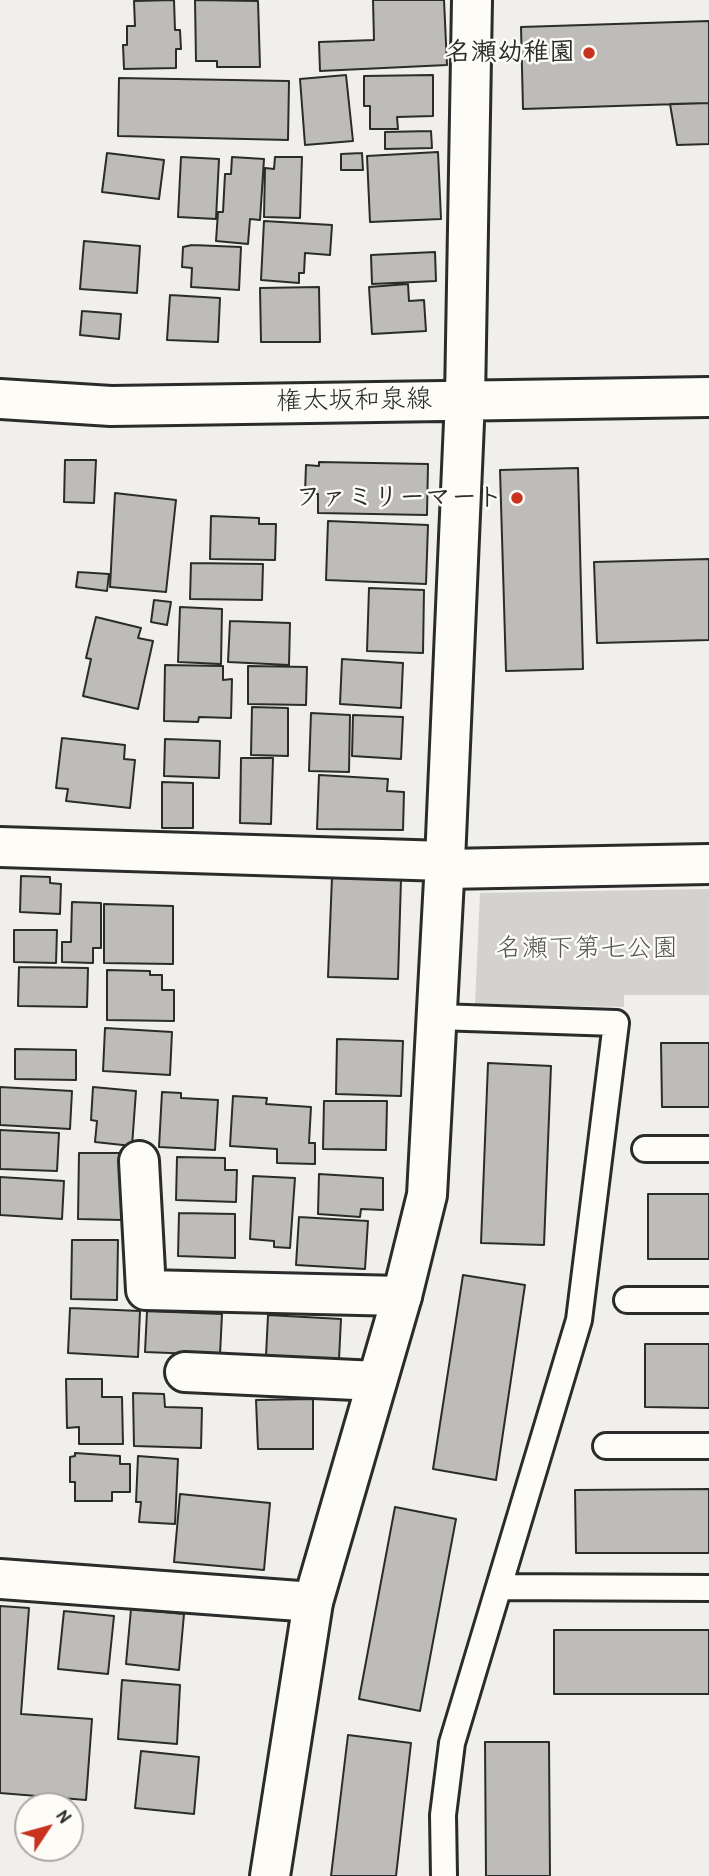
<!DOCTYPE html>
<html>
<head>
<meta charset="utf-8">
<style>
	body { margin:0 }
	#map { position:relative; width:709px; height:1876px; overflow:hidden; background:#f0efeb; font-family:"Patrick Hand",sans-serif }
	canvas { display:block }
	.north { position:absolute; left:14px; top:1792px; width:70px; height:70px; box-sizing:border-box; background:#fdfcf7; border:2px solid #a9a8a5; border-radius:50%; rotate:54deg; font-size:19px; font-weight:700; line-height:28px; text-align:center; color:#2b2b2b }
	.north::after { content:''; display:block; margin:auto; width:24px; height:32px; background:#c8321e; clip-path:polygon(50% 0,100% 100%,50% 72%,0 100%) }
</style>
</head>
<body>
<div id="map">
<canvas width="709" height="1876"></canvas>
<div class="north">N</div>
</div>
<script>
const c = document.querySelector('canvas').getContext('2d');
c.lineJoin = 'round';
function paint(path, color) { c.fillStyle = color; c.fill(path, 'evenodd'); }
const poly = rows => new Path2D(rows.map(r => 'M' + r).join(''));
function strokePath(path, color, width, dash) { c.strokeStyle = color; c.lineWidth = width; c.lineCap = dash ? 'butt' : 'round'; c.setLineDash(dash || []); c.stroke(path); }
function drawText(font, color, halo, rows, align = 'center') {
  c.font = font + ' "Patrick Hand","Klee One",sans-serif'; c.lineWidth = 5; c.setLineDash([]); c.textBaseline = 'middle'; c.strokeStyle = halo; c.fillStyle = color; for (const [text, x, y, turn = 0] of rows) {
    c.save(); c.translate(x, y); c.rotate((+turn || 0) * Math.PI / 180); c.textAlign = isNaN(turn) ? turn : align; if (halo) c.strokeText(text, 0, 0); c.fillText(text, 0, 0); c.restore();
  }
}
paint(poly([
	[709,889,709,995,624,995,624,1007,475,1004,480,893]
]), '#d3d2cf');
const building = poly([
	[174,0,175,30,180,30,181,49,176,49,176,68,124,69,123,45,127,45,127,26,135,26,134,1,174,0],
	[195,0,258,1,260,67,217,67,217,61,196,61,195,0],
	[373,0,444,0,447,65,320,71,319,42,374,40,373,0],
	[709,21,709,103,523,109,521,27,709,21],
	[346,75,353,141,305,145,300,79,346,75],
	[433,75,433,116,397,117,398,129,370,129,370,106,364,106,364,76,433,75],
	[119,78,289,81,288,140,118,136,119,78],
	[709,103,709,144,677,145,670,104,709,103],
	[431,131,432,148,385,149,385,132,431,131],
	[438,152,441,219,370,222,367,156,438,152],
	[107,153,164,160,159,199,102,192,107,153],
	[362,153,363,170,341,170,341,154,362,153],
	[181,157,219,159,216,219,178,217,181,157],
	[232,157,264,159,260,220,250,219,248,244,216,241,218,212,223,212,225,174,231,174,232,157],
	[275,157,302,157,300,218,264,217,265,168,274,169,275,157],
	[264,221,332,225,330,255,305,253,304,273,299,273,299,283,261,280,264,221],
	[84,241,140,246,137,293,80,289,84,241],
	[192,245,241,247,239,290,191,287,192,268,182,267,183,247,192,245],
	[435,252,436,281,372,284,371,255,435,252],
	[408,284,409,301,424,300,426,331,372,334,369,287,408,284],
	[319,287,320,342,261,342,260,288,319,287],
	[170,295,220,298,218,342,167,340,170,295],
	[82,311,121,314,119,339,80,335,82,311],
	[65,460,96,460,94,503,64,502,65,460],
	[319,462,428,464,427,515,318,513,318,494,305,493,306,465,319,466,319,462],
	[578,468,583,669,506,671,500,470,578,468],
	[115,493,176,500,166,592,110,587,115,493],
	[211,516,259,518,259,524,276,524,275,560,210,559,211,516],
	[328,521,428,525,426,584,326,580,328,521],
	[709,559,709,640,597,643,594,562,709,559],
	[191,563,263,564,262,600,190,599,191,563],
	[78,572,109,574,107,591,76,587,78,572],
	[369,588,424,590,423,653,367,651,369,588],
	[154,600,171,602,167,625,151,622,154,600],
	[180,607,222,609,221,664,178,662,180,607],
	[96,617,141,628,138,638,153,641,138,709,83,696,91,659,86,658,96,617],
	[230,621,290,623,289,665,228,662,230,621],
	[342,659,403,663,401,708,340,704,342,659],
	[165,665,223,666,223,680,232,679,231,718,199,717,198,722,164,721,165,665],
	[248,666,307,667,306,705,248,704,248,666],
	[252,707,288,708,288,756,251,755,252,707],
	[311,713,350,715,349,772,309,771,311,713],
	[353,715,403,717,401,759,352,756,353,715],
	[62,738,125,745,124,759,135,760,130,808,66,801,68,789,56,788,62,738],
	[165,739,220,741,219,778,164,776,165,739],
	[241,758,273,758,271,824,240,823,241,758],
	[319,775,388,779,387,791,404,792,403,830,317,829,319,775],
	[162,782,193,783,193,828,162,828,162,782],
	[21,876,50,877,50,883,61,884,60,914,20,912,21,876],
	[332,877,401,879,398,979,328,977,332,877],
	[72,902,101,903,101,948,93,948,93,963,62,962,62,942,71,942,72,902],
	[104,904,173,906,173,964,104,963,104,904],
	[14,930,57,930,56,963,14,962,14,930],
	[19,967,88,968,87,1007,18,1006,19,967],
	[107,970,150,971,150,975,162,975,162,990,174,990,174,1021,107,1020,107,970],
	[105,1028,172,1032,170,1075,103,1071,105,1028],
	[337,1039,403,1041,401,1096,336,1094,337,1039],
	[661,1043,709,1043,709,1107,662,1107,661,1043],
	[15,1049,76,1050,76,1080,15,1079,15,1049],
	[488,1063,551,1066,544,1245,481,1243,488,1063],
	[0,1087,72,1091,70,1129,0,1125,0,1087],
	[93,1087,136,1091,132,1146,95,1142,97,1121,91,1120,93,1087],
	[162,1092,181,1093,181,1098,218,1100,215,1150,159,1147,162,1092],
	[233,1096,267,1098,266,1104,311,1107,309,1143,315,1143,315,1164,277,1163,277,1149,230,1146,233,1096],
	[324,1101,387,1101,386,1150,323,1149,324,1101],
	[0,1130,59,1133,57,1171,0,1169,0,1130],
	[79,1153,123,1153,122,1220,78,1219,79,1153],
	[177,1157,225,1158,225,1170,237,1170,236,1202,176,1200,177,1157],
	[319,1174,383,1178,383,1210,361,1209,360,1217,318,1214,319,1174],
	[253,1176,295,1178,290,1248,274,1247,274,1241,250,1239,253,1176],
	[0,1177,64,1181,62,1219,0,1215,0,1177],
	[648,1194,709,1194,709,1259,648,1259,648,1194],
	[179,1213,235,1214,235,1258,178,1256,179,1213],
	[299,1217,368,1221,365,1269,296,1265,299,1217],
	[72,1240,118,1240,117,1300,71,1299,72,1240],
	[463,1275,525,1285,496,1480,433,1469,463,1275],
	[70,1308,140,1311,138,1357,68,1353,70,1308],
	[147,1311,222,1314,220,1355,145,1352,147,1311],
	[268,1315,341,1319,339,1359,266,1356,268,1315],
	[645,1344,709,1344,709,1408,645,1407,645,1344],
	[66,1379,102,1379,102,1397,122,1397,123,1444,79,1444,79,1427,67,1428,66,1379],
	[133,1393,164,1394,165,1407,202,1408,201,1448,134,1446,133,1393],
	[313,1399,313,1449,258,1449,256,1400,313,1399],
	[75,1453,120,1456,120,1464,130,1464,130,1492,112,1492,112,1501,75,1501,75,1482,70,1482,70,1457,75,1456,75,1453],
	[138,1456,178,1459,175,1524,139,1522,141,1502,136,1502,138,1456],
	[709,1489,709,1553,576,1553,575,1490,709,1489],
	[180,1494,270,1503,264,1570,174,1562,180,1494],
	[395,1507,456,1519,420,1711,359,1699,395,1507],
	[0,1606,29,1608,21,1714,92,1719,86,1800,0,1793,0,1606],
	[131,1609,184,1614,179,1670,126,1664,131,1609],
	[64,1611,114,1616,108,1674,58,1669,64,1611],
	[554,1630,709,1630,709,1694,554,1694,554,1630],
	[122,1680,180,1685,177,1744,118,1739,122,1680],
	[348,1735,411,1743,396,1876,331,1876,348,1735],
	[485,1742,549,1742,550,1876,486,1876,485,1742],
	[141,1751,199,1757,194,1814,135,1808,141,1751]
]);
paint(building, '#bdbcb8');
strokePath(building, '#2b2b2b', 2);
const service = poly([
	[437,1017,616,1023,579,1320,452,1743,443,1815,444,1876],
	[645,1149,709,1149],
	[627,1300,709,1300],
	[606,1446,709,1446],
	[499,1587,709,1588]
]);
const minor = poly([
	[0,847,445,861],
	[445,869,709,864],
	[139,1161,146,1290,402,1296],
	[185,1372,377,1381],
	[0,1579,313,1602]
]);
const tertiary = poly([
	[0,399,111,406,709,397],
	[270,1876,313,1602,402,1296,427,1195,445,861,465,399,472,0]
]);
strokePath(service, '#2b2b2b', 30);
strokePath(minor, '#2b2b2b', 44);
strokePath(tertiary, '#2b2b2b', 44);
strokePath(service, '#fdfcf7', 24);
strokePath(minor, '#fdfcf7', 38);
strokePath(tertiary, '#fdfcf7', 38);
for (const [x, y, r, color] of [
	[589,53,7,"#c8321e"],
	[517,498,7,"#c8321e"]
]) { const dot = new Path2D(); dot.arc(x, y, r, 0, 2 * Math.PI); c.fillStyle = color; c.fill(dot); strokePath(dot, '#fdfcf7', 2.5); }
drawText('bold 26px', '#2b2b2b', '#fdfcf7', [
	["名瀬幼稚園",575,53],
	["ファミリーマート",503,498]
], 'right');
drawText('26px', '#2b2b2b', '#fdfcf7', [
	["権太坂和泉線",354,401,-1]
]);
drawText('26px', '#555554', '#fdfcf7', [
	["名瀬下第七公園",587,949]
]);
</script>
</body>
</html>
